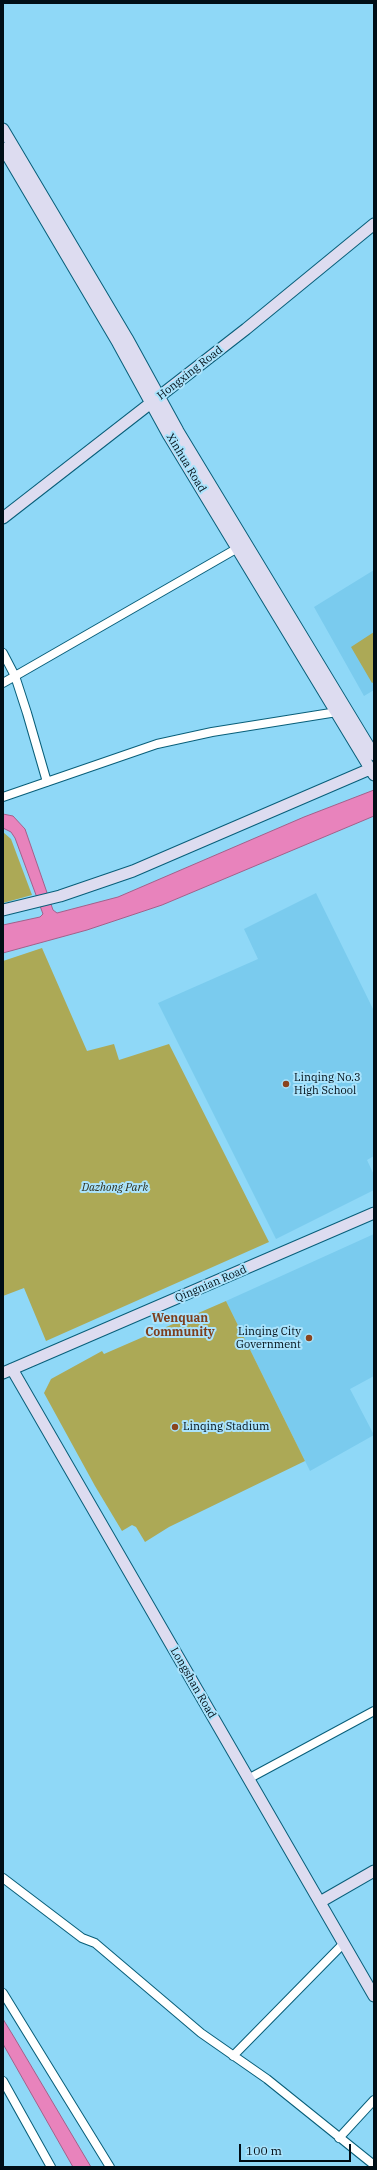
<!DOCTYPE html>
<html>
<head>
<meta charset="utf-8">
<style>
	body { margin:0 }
	#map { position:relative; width:377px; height:2170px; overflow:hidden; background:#8fd8f7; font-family:"IBM Plex Serif",serif }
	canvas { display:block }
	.frame { position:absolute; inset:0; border:4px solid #000e16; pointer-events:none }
	.scale { position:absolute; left:239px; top:2144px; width:112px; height:18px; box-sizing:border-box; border:2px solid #000e16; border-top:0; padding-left:5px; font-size:12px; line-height:14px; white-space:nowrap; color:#000e16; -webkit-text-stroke:3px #aae3fc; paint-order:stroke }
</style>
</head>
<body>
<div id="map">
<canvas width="377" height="2170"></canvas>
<div class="frame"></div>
<div class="scale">100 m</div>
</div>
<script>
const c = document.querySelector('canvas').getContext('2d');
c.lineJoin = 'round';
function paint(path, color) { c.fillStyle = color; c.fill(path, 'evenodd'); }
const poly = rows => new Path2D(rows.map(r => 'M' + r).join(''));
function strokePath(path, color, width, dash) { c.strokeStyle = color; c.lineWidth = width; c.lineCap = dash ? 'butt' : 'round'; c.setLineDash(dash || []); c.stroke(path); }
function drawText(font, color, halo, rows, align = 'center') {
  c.font = font + ' "IBM Plex Serif",serif'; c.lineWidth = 4; c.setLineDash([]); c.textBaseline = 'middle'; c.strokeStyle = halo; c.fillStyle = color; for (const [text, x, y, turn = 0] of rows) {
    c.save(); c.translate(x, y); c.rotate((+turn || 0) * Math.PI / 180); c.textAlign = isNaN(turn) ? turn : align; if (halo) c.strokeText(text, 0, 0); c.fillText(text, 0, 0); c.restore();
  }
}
paint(poly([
	[374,570,374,690,364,696,314,607],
	[316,893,374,1011,374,1156,367,1160,374,1175,374,1190,276,1239,158,1003,258,959,244,929],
	[374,1234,374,1376,350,1389,374,1435,310,1471,226,1301]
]), '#7acbee');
paint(poly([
	[374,632,374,682,372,683,351,647],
	[3,832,11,839,32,895,3,903],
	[42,948,87,1051,114,1044,119,1060,169,1044,269,1242,46,1341,24,1288,3,1296,3,961],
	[226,1301,305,1461,169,1527,145,1542,136,1527,132,1525,122,1531,95,1486,44,1393,51,1379,102,1351,104,1354]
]), '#aca956');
const water = poly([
	[374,790,374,816,162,905,87,930,3,953,3,925,40,917,43,914,15,838,11,832,3,828,3,814,13,816,25,829,53,910,57,913,118,897,304,817,374,790],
	[3,2019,14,2037,91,2167,73,2167,3,2044,3,2019]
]);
paint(water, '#e883bc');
strokePath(water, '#a2608a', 1);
const street = poly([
	[3,653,15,676,27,713,47,782],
	[3,683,236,549],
	[3,797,157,744,212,732,337,712],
	[248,1779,374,1711],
	[3,1878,82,1938,95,1943,201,2033,267,2079,374,2165],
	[3,1993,110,2167],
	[233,2056,344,1943],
	[3,2081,51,2167],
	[339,2138,374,2100]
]);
const secondary = poly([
	[3,129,127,338,178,431,374,755],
	[3,148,118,343,169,436,374,775],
	[3,518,246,329,374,224],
	[3,910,60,896,133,871,370,769],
	[12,1369,374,1996],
	[3,1373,374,1213],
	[320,1902,374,1871]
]);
strokePath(street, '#085e79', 10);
strokePath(secondary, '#085e79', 13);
strokePath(street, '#fff', 8);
strokePath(secondary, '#dddcf0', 11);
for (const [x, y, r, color] of [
	[286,1084,4,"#8a441e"],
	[309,1338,4,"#8a441e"],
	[175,1427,4,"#8a441e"]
]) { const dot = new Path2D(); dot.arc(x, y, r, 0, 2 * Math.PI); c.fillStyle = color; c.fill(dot); strokePath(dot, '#aae3fc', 1.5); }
drawText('11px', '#000e16', '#aae3fc', [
	["Hongxing Road",190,373,-38],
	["Xinhua Road",186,463,59],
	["Qingnian Road",211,1284,-23],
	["Longshan Road",193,1683,60]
]);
drawText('11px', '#000e16', '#aae3fc', [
	["Linqing No.3",294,1078],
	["High School",294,1091],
	["Linqing City",301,1332,"right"],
	["Government",301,1345,"right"],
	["Linqing Stadium",183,1427]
], 'left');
drawText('italic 11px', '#2d2c18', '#aae3fc', [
	["Dazhong Park",115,1188]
]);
drawText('bold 12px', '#7e3e1c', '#aae3fc', [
	["Wenquan",180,1319],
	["Community",180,1333]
]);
</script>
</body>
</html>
